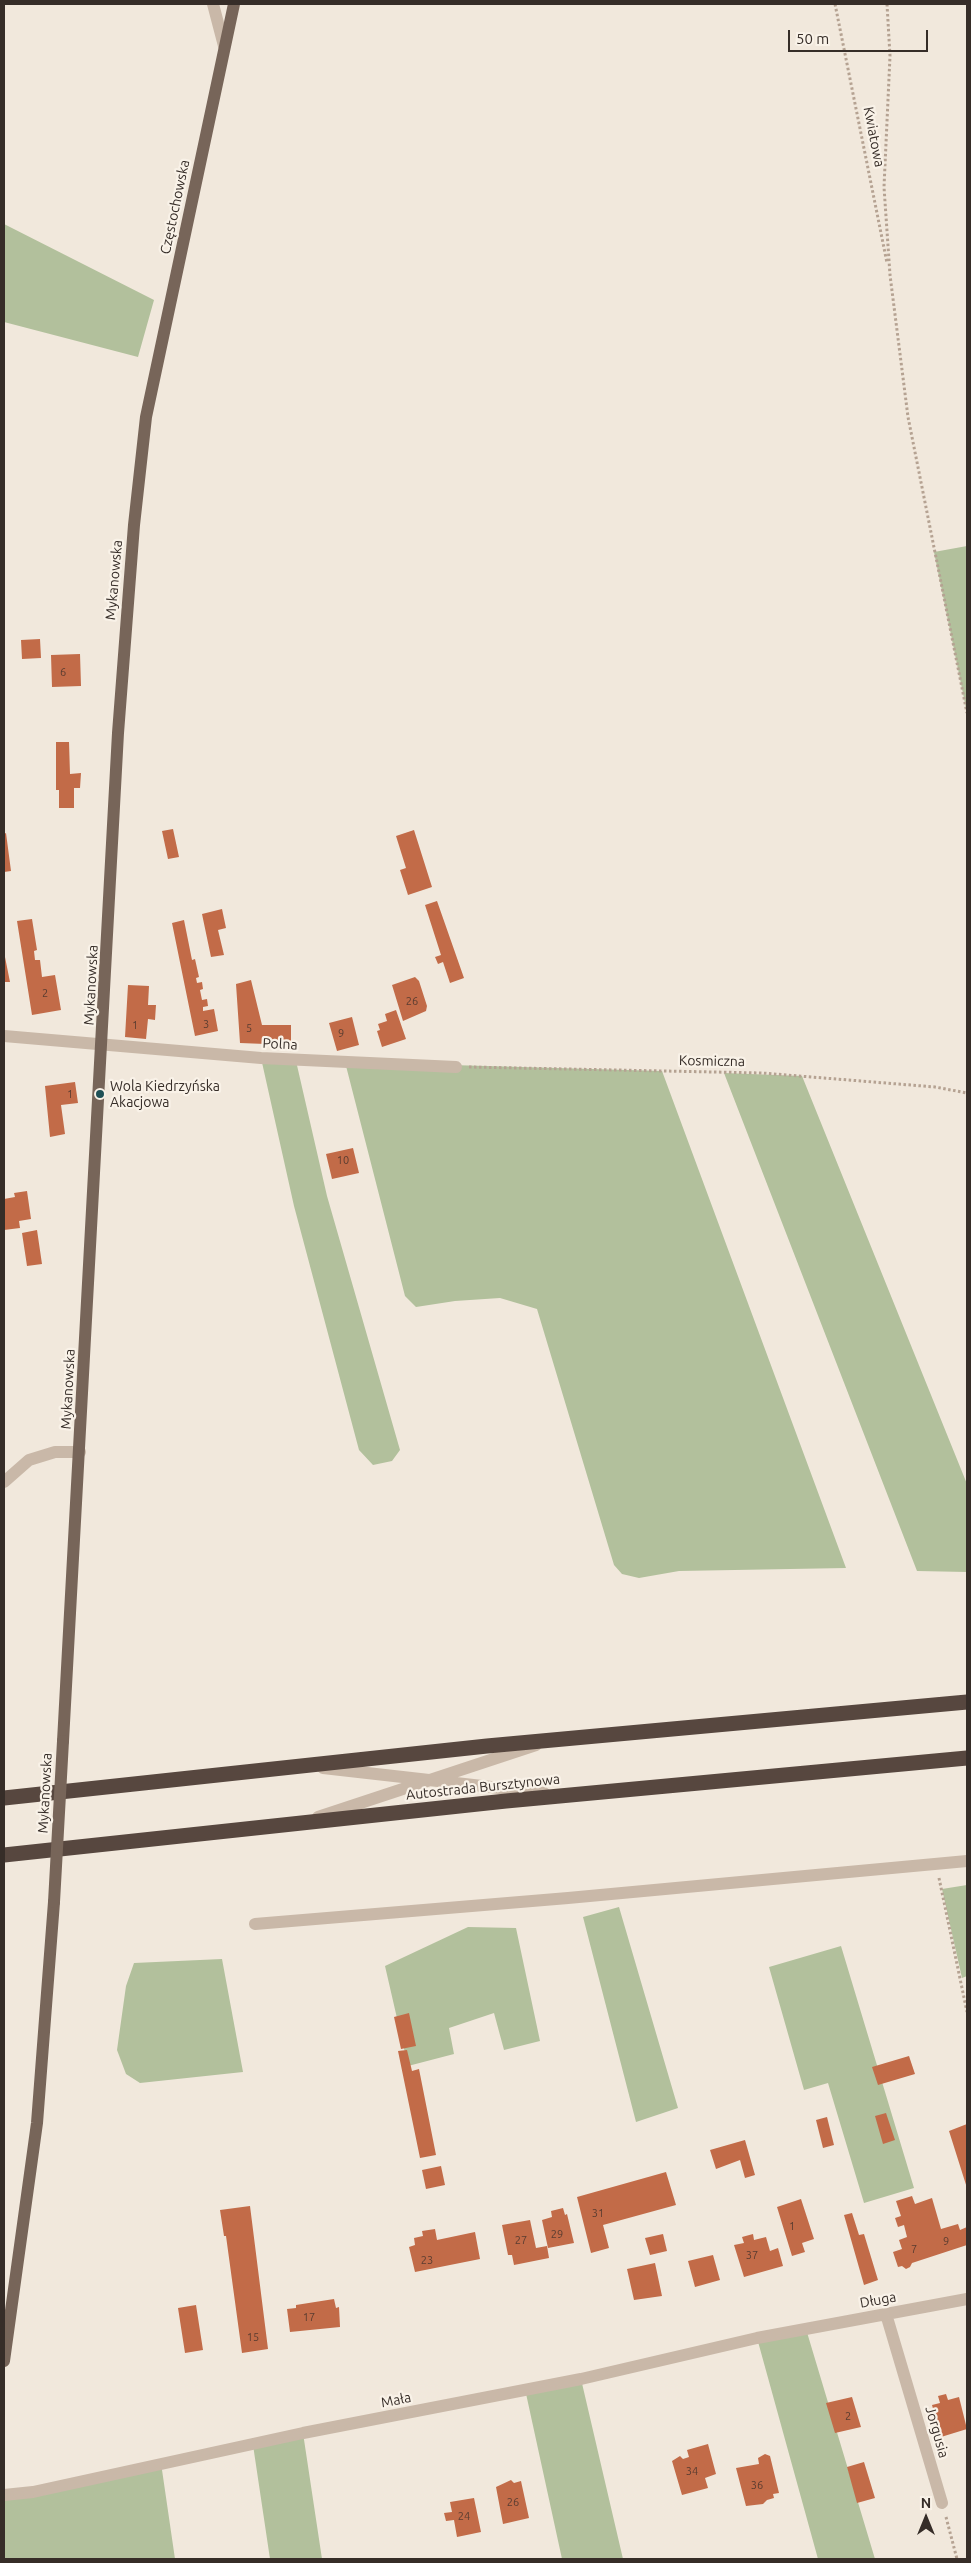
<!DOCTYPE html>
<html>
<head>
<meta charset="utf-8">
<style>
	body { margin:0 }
	#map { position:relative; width:971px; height:2563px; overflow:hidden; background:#f1e8dc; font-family:Ubuntu,sans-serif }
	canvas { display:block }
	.frame { position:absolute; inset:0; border:5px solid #362d28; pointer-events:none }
	.north { position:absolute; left:901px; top:2493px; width:50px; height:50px; -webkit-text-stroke:4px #f9f2e8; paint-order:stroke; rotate:0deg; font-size:14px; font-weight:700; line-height:20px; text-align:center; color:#362d28 }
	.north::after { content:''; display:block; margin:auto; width:18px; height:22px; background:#362d28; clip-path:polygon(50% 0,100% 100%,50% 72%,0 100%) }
	.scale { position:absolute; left:788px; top:30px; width:140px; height:22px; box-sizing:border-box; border:2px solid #362d28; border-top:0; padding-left:6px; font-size:15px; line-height:18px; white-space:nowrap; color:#362d28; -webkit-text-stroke:4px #f9f2e8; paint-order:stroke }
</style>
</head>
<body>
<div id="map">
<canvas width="971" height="2563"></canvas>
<div class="frame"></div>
<div class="north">N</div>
<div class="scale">50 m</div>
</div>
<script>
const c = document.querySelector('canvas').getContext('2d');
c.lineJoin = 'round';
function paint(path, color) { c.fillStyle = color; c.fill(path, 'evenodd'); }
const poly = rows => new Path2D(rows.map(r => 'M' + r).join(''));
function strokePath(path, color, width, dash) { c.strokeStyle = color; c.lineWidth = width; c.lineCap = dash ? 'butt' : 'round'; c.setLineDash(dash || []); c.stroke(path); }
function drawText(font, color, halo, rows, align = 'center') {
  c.font = font + ' Ubuntu,sans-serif'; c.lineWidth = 4.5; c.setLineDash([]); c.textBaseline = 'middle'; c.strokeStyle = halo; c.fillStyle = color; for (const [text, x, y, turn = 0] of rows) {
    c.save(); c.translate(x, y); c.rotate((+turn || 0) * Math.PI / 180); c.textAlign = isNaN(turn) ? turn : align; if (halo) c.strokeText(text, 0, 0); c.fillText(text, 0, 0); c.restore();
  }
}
paint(poly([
	[4,224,154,300,138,357,4,322],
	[967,546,967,713,934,552],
	[261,1058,296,1061,327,1196,400,1450,392,1461,373,1465,359,1450,294,1206],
	[345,1062,662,1071,846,1568,679,1571,639,1578,622,1574,614,1565,537,1309,500,1298,455,1301,416,1307,405,1296],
	[724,1073,802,1076,967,1484,967,1572,917,1571],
	[967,1885,967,1976,962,1978,942,1889],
	[619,1907,678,2108,636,2122,583,1917],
	[468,1927,516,1928,540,2041,504,2050,494,2013,449,2028,454,2054,408,2066,385,1966],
	[841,1946,914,2188,864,2203,828,2083,804,2090,769,1967],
	[222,1959,243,2072,140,2083,126,2074,117,2050,126,1986,134,1963],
	[806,2329,875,2559,818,2559,757,2338],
	[581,2379,623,2559,562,2559,525,2389],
	[303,2433,322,2559,270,2559,253,2445],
	[161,2463,175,2559,4,2559,4,2495]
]), '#b2c09c');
paint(poly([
	[40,639,41,658,22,659,21,640],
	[80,654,81,686,52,687,51,655],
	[56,742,69,742,70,774,81,773,80,788,74,788,74,808,59,808,59,790,56,790],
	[173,829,179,857,168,859,162,831],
	[414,830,432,887,408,895,400,870,406,868,396,836],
	[6,833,11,871,4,872,4,834],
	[437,901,464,978,450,983,443,962,438,964,435,957,441,955,425,905],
	[222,909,226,928,218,930,224,955,211,957,202,914],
	[32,919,37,950,34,951,35,960,40,960,42,977,55,975,61,1010,32,1015,17,921],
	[184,920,192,960,195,959,199,977,196,978,197,983,202,982,203,989,200,990,202,1000,207,999,208,1006,203,1007,203,1011,214,1009,218,1031,195,1036,172,923],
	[4,952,10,982,4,982],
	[415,977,419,981,427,1006,426,1011,403,1021,392,985],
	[251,980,262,1025,291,1025,291,1045,240,1043,236,984],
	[128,985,149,986,148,1005,156,1005,155,1020,148,1019,146,1039,125,1037],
	[396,1010,406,1039,382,1047,377,1031,380,1030,378,1024,387,1021,385,1014],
	[352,1017,359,1045,337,1051,329,1023],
	[75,1082,78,1103,61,1105,65,1134,50,1137,45,1086],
	[353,1148,359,1173,332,1179,326,1154],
	[27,1191,31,1219,19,1221,20,1228,4,1230,4,1199,15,1197,14,1193],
	[37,1230,42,1264,27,1266,22,1233],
	[409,2013,416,2046,401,2049,394,2017],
	[407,2050,412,2071,419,2069,436,2155,420,2158,398,2051],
	[909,2056,915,2074,878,2085,872,2067],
	[886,2113,895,2140,883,2144,875,2116],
	[827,2117,834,2145,823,2148,816,2120],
	[967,2124,967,2188,949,2131],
	[745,2140,755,2175,745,2178,740,2160,716,2169,710,2150],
	[441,2166,445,2185,426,2189,422,2170],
	[666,2172,676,2205,603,2225,609,2248,591,2253,577,2197],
	[912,2196,915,2204,932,2198,941,2229,958,2224,960,2230,967,2227,967,2245,912,2263,910,2267,906,2269,902,2266,898,2267,893,2252,902,2249,899,2240,907,2237,904,2225,898,2227,895,2218,901,2216,896,2201],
	[801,2199,814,2239,802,2243,805,2252,792,2256,777,2207],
	[250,2206,268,2349,242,2353,226,2236,224,2236,220,2210],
	[563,2208,565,2215,567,2214,574,2243,548,2248,542,2220,552,2217,551,2211],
	[852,2213,859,2235,864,2234,878,2280,864,2285,844,2215],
	[530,2220,536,2248,547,2246,549,2258,514,2265,512,2255,508,2255,502,2225],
	[435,2229,437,2240,475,2232,480,2259,415,2272,409,2247,415,2245,414,2238,423,2236,422,2231],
	[663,2234,667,2251,650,2255,645,2238],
	[753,2234,754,2240,766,2237,770,2251,778,2248,783,2266,744,2277,734,2245,744,2243,742,2237],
	[713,2255,720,2280,695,2287,688,2261],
	[655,2263,662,2296,634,2300,627,2269],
	[334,2299,336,2308,339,2307,340,2327,290,2332,287,2309,296,2308,296,2305],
	[196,2305,203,2350,185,2353,178,2308],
	[946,2394,948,2400,959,2397,967,2429,941,2437,932,2405,940,2403,938,2396],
	[852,2397,861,2427,835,2433,826,2403],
	[708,2444,716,2474,705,2478,708,2488,682,2495,672,2461,680,2456,683,2459,689,2457,687,2450],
	[765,2454,770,2456,779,2493,773,2494,774,2498,767,2500,763,2504,746,2506,736,2468,759,2464,758,2458],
	[864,2462,875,2498,857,2503,847,2467],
	[511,2480,514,2483,521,2481,529,2518,503,2524,496,2487],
	[474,2498,481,2532,457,2537,454,2520,446,2521,444,2513,452,2512,450,2502]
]), '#c26b48');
strokePath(poly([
	[835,4,887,263],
	[887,4,890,56,884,187,890,275,908,417,967,713],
	[469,1067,762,1073,935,1087,967,1093],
	[939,1878,967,2012],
	[946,2517,957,2559]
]), '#b5a292', 3, [2.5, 2.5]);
strokePath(poly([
	[213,4,224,46],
	[4,1036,261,1058,456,1067],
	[4,1482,29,1460,55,1452,80,1452],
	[323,1768,544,1793],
	[318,1817,536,1745],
	[255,1924,568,1898,967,1861],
	[886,2314,942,2503],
	[4,2495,33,2492,303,2433,581,2379,757,2338,967,2299]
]), '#c9b8a8', 12);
strokePath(poly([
	[63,1741,118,733,134,525,146,417,234,4],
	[4,2361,37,2123,54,1902]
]), '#776559', 12);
strokePath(poly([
	[4,1798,487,1746,967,1702],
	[4,1855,506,1801,967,1758]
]), '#57473f', 15);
strokePath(poly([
	[54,1902,63,1741]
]), '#776559', 12);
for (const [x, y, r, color] of [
	[100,1094,5,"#1f5056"]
]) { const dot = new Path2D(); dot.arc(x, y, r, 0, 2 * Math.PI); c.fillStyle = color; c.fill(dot); strokePath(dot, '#f9f2e8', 2); }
drawText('11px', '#593c30', null, [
	["6",63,672],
	["2",45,993],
	["26",412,1001],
	["3",206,1024],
	["1",135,1025],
	["5",249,1028],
	["9",341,1033],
	["1",70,1094],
	["10",343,1160],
	["31",598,2213],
	["1",792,2226],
	["29",557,2234],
	["27",521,2240],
	["9",946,2241],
	["7",914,2249],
	["37",752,2255],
	["23",427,2260],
	["17",309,2317],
	["15",253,2337],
	["2",848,2416],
	["34",692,2471],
	["36",757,2485],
	["26",513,2502],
	["24",464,2516]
]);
drawText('14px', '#362d28', '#f9f2e8', [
	["Kwiatowa",874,137,79],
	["Częstochowska",175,207,-78],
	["Mykanowska",114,580,-85],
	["Mykanowska",91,985,-87],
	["Polna",280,1044,3],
	["Kosmiczna",712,1061,1],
	["Mykanowska",68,1389,-87],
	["Autostrada Bursztynowa",483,1787,-6],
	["Mykanowska",45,1793,-87],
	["Długa",878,2300,-10],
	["Mała",396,2400,-11],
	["Jorgusia",937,2432,74]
]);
drawText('14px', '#362d28', '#f9f2e8', [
	["Wola Kiedrzyńska",110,1086],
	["Akacjowa",110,1102]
], 'left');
</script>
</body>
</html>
